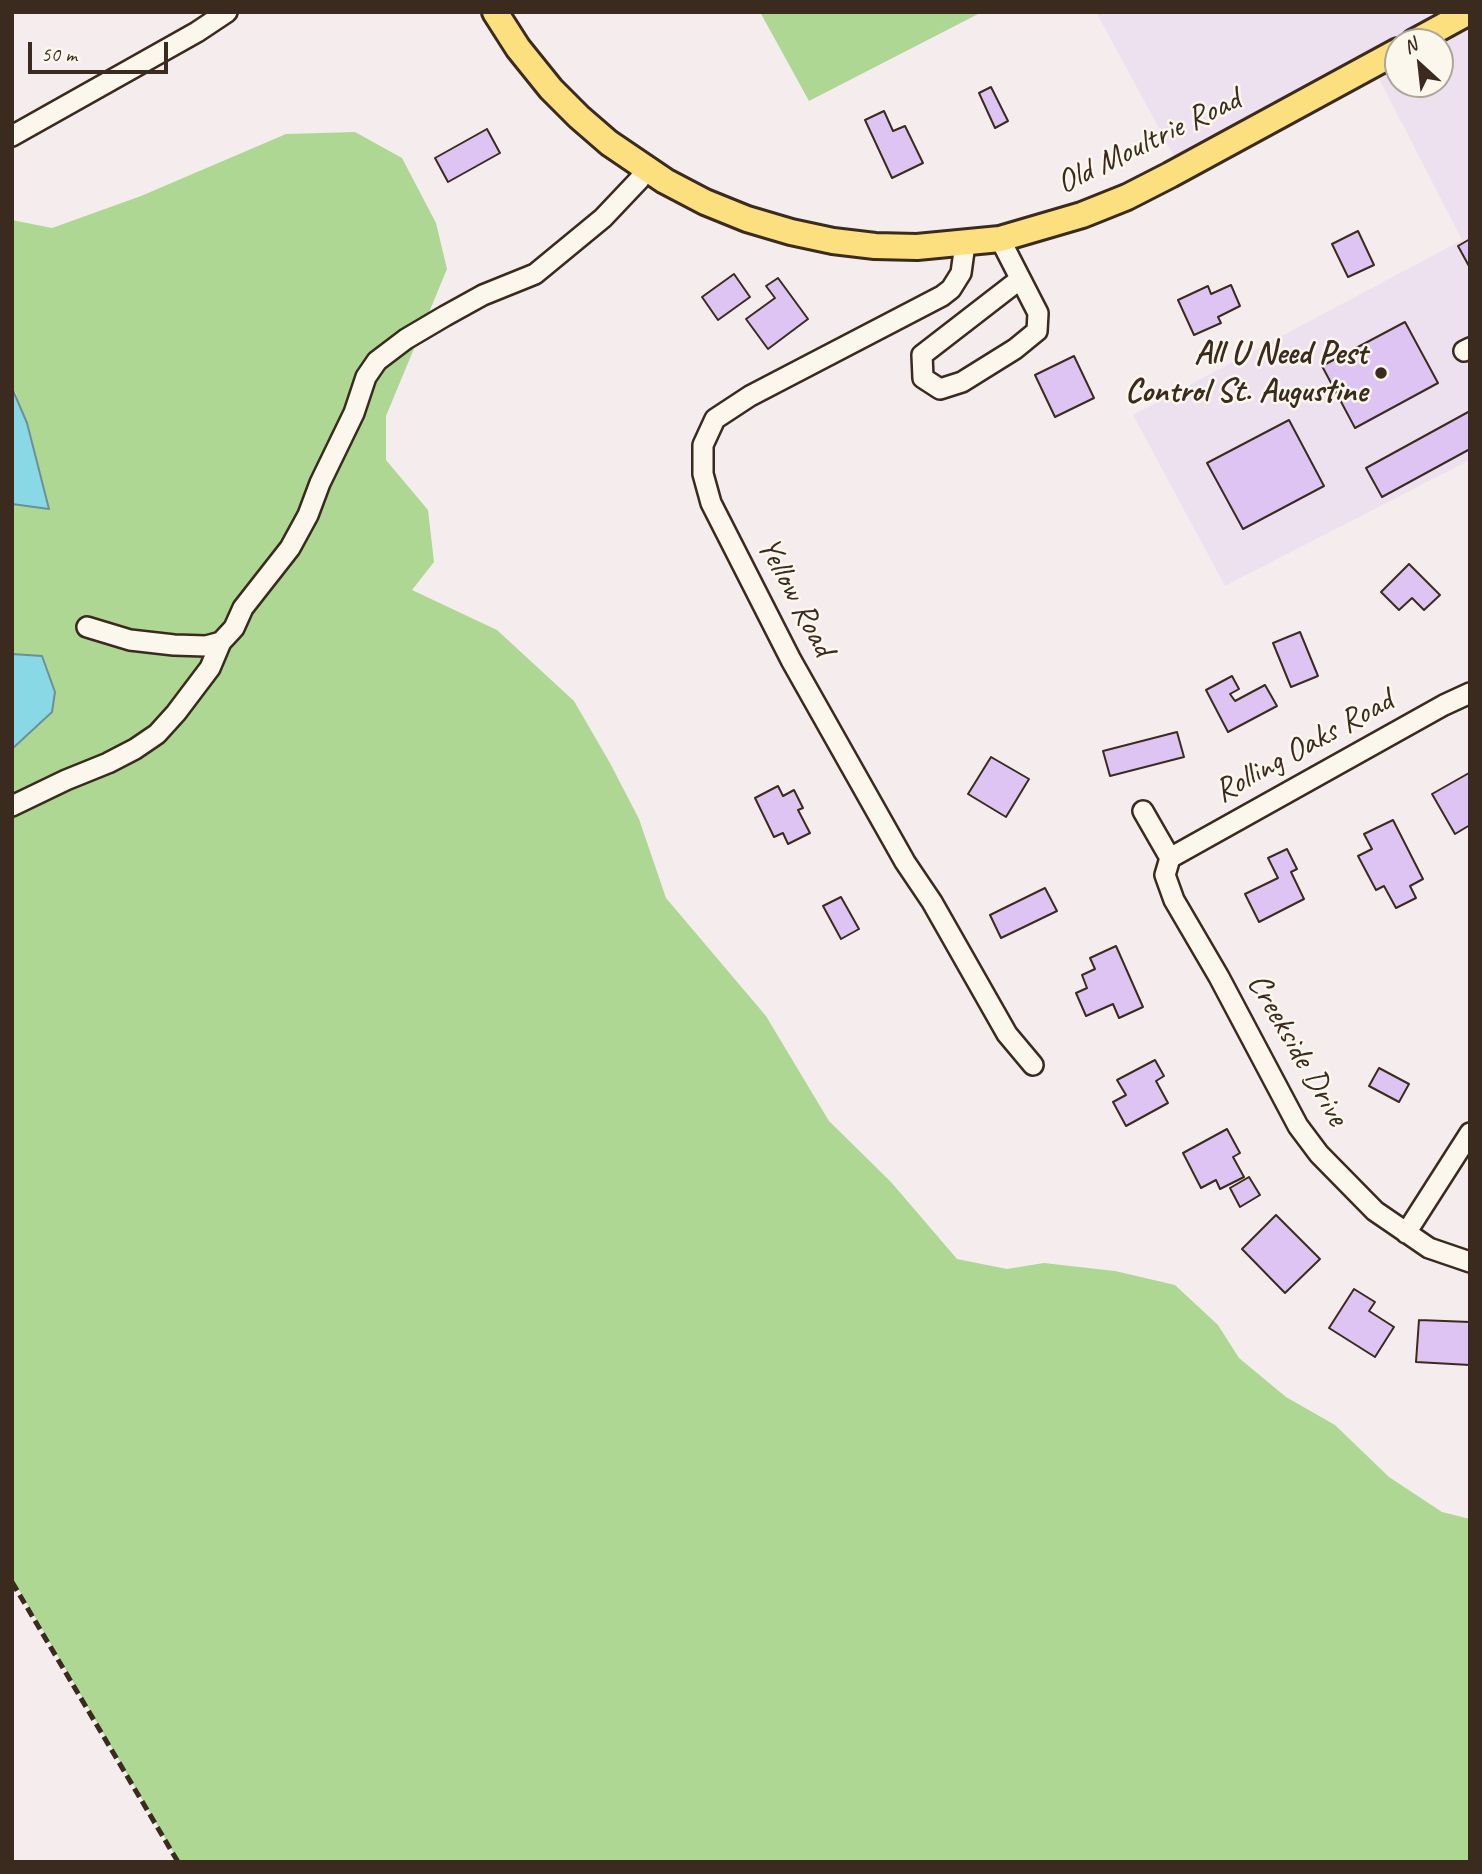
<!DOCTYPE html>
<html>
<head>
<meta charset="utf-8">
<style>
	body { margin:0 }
	#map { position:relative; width:1482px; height:1874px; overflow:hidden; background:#f5eded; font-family:Caveat,sans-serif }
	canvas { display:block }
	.frame { position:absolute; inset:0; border:14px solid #3b2a1e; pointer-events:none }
	.north { position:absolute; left:1384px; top:28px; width:70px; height:70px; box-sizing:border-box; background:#fbf7ec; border:2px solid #aea59a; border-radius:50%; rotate:333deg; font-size:19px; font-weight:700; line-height:28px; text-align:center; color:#3b2a1e }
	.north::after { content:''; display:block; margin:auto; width:24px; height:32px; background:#3b2a1e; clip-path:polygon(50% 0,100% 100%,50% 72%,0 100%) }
	.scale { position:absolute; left:28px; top:42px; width:140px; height:32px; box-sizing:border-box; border:4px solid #3b2a1e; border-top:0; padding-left:9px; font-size:21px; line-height:24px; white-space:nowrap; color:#3b2a1e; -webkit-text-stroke:5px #fbf7ec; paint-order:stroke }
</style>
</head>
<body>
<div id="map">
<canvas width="1482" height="1874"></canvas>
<div class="frame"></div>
<div class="north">N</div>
<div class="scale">50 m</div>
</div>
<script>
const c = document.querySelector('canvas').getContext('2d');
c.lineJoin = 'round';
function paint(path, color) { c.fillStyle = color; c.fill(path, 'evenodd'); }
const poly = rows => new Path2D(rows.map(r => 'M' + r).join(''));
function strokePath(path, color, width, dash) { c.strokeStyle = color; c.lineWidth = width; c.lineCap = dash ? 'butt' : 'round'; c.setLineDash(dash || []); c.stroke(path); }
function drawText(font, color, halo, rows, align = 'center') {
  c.font = font + ' Caveat,sans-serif'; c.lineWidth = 5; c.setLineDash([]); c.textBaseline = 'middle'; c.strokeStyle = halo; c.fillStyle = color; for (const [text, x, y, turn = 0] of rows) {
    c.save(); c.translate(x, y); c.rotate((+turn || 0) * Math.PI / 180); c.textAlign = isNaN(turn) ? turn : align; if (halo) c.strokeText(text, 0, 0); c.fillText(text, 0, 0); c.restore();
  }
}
paint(poly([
	[1096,12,1445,12,1175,158],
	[1470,24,1470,460,1225,586,1133,415,1462,240,1377,75,1398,63,1398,84,1440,84,1440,42,1437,42]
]), '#eee1ef');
paint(poly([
	[760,12,982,12,809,101],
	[355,132,402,158,436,223,447,269,386,416,386,460,428,510,434,562,412,590,497,630,574,701,610,763,639,819,666,898,766,1016,829,1121,891,1182,957,1259,1007,1269,1044,1263,1115,1271,1175,1285,1218,1325,1239,1358,1286,1397,1335,1425,1389,1477,1442,1512,1470,1519,1470,1862,179,1862,12,1578,12,749,52,712,42,656,12,654,12,504,48,509,16,393,12,388,12,220,52,228,141,196,286,134]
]), '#aed794');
const water = poly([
	[12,388,27,423,49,509,12,504,12,388],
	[12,654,42,656,55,692,52,712,12,749,12,654]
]);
paint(water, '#89d8e6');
strokePath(water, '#6a9296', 2);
const building = poly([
	[991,87,1008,121,995,128,979,93,991,87],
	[884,111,893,131,905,126,923,163,892,178,865,120,884,111],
	[487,129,500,153,448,182,435,158,487,129],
	[1358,231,1374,265,1348,277,1332,244,1358,231],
	[1470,239,1470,268,1458,246,1470,239],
	[734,274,750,297,718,320,702,297,734,274],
	[778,278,808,319,768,349,746,319,775,298,766,286,778,278],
	[1231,285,1240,306,1218,317,1221,323,1194,335,1178,300,1208,286,1211,294,1231,285],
	[1405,322,1438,383,1355,428,1322,366,1405,322],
	[1074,356,1094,398,1055,417,1035,375,1074,356],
	[1470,411,1470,449,1382,497,1366,468,1470,411],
	[1289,420,1324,486,1243,529,1207,463,1289,420],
	[1409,564,1440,595,1424,610,1412,598,1399,610,1381,592,1409,564],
	[1300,632,1318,676,1291,687,1273,643,1300,632],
	[1232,676,1239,689,1230,694,1235,701,1265,685,1277,706,1228,732,1206,690,1232,676],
	[1177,732,1184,757,1110,776,1103,751,1177,732],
	[991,757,1029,779,1006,817,968,794,991,757],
	[1469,773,1470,825,1455,834,1432,794,1469,773],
	[778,786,783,796,794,790,803,808,798,810,810,833,788,844,783,833,774,837,755,798,778,786],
	[1393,820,1423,879,1410,886,1416,898,1396,908,1384,886,1376,890,1358,856,1372,849,1364,834,1393,820],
	[1287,849,1297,869,1291,872,1304,899,1259,922,1245,894,1278,878,1268,858,1287,849],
	[1045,888,1057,911,1001,938,990,915,1045,888],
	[841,897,859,929,841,939,823,906,841,897],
	[1116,946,1143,1007,1119,1018,1113,1004,1086,1016,1076,993,1087,988,1082,975,1095,969,1090,958,1116,946],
	[1155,1060,1164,1076,1156,1081,1168,1103,1126,1126,1113,1102,1126,1095,1117,1080,1155,1060],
	[1379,1068,1409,1084,1399,1102,1369,1086,1379,1068],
	[1227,1129,1240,1153,1233,1157,1244,1177,1220,1189,1216,1180,1201,1188,1183,1153,1227,1129],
	[1249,1177,1260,1195,1240,1207,1230,1188,1249,1177],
	[1276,1215,1320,1259,1285,1293,1242,1249,1276,1215],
	[1354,1289,1375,1302,1369,1311,1394,1327,1375,1357,1329,1328,1354,1289],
	[1419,1320,1470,1322,1470,1365,1416,1362,1419,1320]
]);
paint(building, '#ddc4f3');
strokePath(building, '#3b2a1e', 2);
const minor = poly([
	[12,136,197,32,227,12],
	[1000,239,1038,313,1037,331,1015,349,962,382,940,389,923,378,922,355,1019,280],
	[965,244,961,273,951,289,942,296,750,396,715,419,703,445,703,474,711,503,791,660,905,862,932,902,1007,1034,1033,1065],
	[1464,351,1470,348],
	[87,627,130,640,174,645,206,646,221,642],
	[12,806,66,780,108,763,135,749,157,734,176,713,210,668,221,642,234,628,243,608,290,548,308,515,320,483,354,413,366,377,377,361,406,339,445,316,483,295,535,274,603,218,639,180,645,169],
	[1143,811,1170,858,1165,875,1174,900,1219,977,1298,1126,1319,1154,1375,1211,1429,1248,1470,1262],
	[1170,858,1444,705,1470,693],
	[1406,1233,1470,1133]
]);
const major = poly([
	[495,12,518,48,551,89,579,117,609,143,665,181,705,202,747,219,791,232,833,241,875,246,917,247,1000,239,1082,215,1127,197,1170,175,1398,51],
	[1414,42,1469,12]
]);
strokePath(minor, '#3b2a1e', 24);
strokePath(major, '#3b2a1e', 30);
strokePath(minor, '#fbf7ec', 19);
strokePath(major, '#fce080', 24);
strokePath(poly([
	[12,1582,178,1862]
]), '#3b2a1e', 5, [10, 5]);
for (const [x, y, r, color] of [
	[1381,373,7,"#3b2a1e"]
]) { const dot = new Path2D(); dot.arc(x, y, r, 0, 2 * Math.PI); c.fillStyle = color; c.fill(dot); strokePath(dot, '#fbf7ec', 2.5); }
drawText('33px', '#3b2a1e', '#fbf7ec', [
	["Old Moultrie Road",1149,142,-26],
	["Yellow Road",795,597,62],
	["Rolling Oaks Road",1304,747,-29],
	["Creekside Drive",1297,1050,60]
]);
drawText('bold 33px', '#3b2a1e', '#fbf7ec', [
	["All U Need Pest",1367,354],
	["Control St. Augustine",1367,392]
], 'right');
</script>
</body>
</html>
